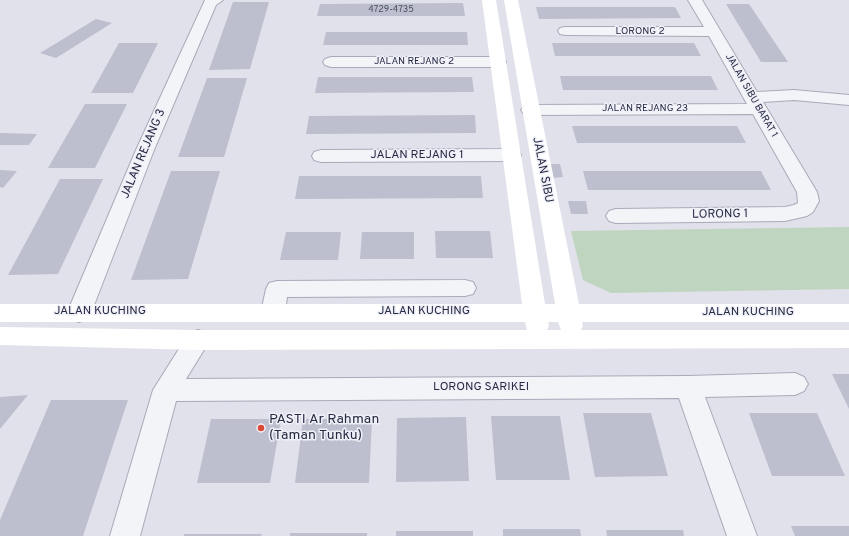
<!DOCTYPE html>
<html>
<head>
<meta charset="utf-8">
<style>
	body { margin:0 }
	canvas { display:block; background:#e0e1ea }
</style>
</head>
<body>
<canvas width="849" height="536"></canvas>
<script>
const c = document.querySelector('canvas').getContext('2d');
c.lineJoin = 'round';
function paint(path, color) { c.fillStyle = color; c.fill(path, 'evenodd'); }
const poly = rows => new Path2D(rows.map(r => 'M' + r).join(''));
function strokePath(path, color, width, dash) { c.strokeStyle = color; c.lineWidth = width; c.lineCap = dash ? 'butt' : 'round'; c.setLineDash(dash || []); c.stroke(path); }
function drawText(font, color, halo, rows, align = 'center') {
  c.font = font + ' Overpass,sans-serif'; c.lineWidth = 3; c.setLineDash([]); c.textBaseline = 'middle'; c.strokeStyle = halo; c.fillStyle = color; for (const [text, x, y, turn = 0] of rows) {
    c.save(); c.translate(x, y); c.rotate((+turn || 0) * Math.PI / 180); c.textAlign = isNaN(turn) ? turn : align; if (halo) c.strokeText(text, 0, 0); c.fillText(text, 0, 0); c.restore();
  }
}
paint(poly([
	[849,227,849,289,611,293,583,280,571,231]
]), '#c0d5c0');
paint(poly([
	[233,2,269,2,250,69,209,70],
	[463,3,465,16,317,16,320,4],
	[726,4,749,4,788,62,761,62],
	[536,7,675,7,681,18,539,19],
	[96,19,112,23,56,58,40,53],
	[326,32,467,32,468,45,323,45],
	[119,43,158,43,133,93,91,93],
	[552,43,694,43,701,56,555,56],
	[560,76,711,76,718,90,563,90],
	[318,77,472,77,474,92,315,93],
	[207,78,247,78,224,157,178,157],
	[85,104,127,104,95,168,48,168],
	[475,115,476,133,306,134,309,116],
	[572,126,737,126,746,143,577,143],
	[0,133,37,134,29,145,0,145],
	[550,164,560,164,563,177,553,178],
	[0,170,17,171,3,188,0,187],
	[171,171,220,171,188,279,131,280],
	[583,171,761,171,771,190,588,190],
	[299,176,481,176,483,198,295,199],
	[60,179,103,179,58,274,8,275],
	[568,201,586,201,588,214,571,214],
	[435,231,490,231,493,258,436,258],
	[286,232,341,232,338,260,280,260],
	[362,232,414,232,414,259,360,259],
	[832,374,849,374,849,409],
	[28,395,0,429,0,397],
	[51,400,128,400,83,536,0,536,0,520],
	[583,413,651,413,668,476,595,477],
	[749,413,817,413,845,476,772,476],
	[491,416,560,416,570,480,496,480],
	[466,417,469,481,396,482,397,418],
	[211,419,281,419,270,483,197,483],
	[303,419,372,419,369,483,295,483],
	[791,526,849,526,849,536,795,536],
	[503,529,580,529,581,536,503,536],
	[606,530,683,530,684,536,607,536],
	[396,531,473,531,473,536,396,536],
	[290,533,367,533,367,536,290,536],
	[184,534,262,534,261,536,184,536]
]), '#bdbfce');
const street = poly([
	[205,0,223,0,216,5,154,150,91,313,87,319,79,322,71,319,67,313,136,150,205,0],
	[688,0,702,0,757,92,794,90,849,95,849,105,794,100,763,102,817,192,819,201,813,212,807,216,785,221,616,223,609,221,606,216,609,211,616,209,785,207,794,205,798,203,797,192,753,114,530,115,524,114,521,110,524,106,530,105,747,104,709,36,565,35,560,34,558,31,560,28,565,27,704,27,688,0],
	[331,57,498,57,504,59,506,62,504,65,498,67,331,67,325,65,323,62,325,59,331,57],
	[512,149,519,151,521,155,519,159,512,161,321,162,314,160,312,156,314,152,321,150,512,149],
	[465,280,473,282,476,288,473,294,465,296,287,297,285,312,281,318,273,321,265,318,261,312,266,289,269,283,277,281,465,280],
	[198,330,207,333,210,340,186,379,688,376,795,373,804,377,808,384,804,391,795,395,705,397,757,536,727,536,679,398,176,401,140,536,110,536,153,390,189,333,198,330]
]);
strokePath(street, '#a8aab8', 2);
paint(street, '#f3f4f8');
paint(poly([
	[482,0,496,0,545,304,555,304,504,0,518,0,579,304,849,304,849,322,582,322,583,326,581,330,849,330,849,348,198,350,0,345,0,327,198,330,527,330,525,322,0,322,0,304,522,304,482,0],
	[548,322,558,322,561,330,547,330,549,326,548,322]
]), '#fff');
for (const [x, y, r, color] of [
	[261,428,4,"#db4a39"]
]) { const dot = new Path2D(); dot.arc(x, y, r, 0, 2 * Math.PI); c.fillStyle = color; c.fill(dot); strokePath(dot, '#f0f1f8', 1.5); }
drawText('9px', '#4c4f66', null, [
	["4729-4735",391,10]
]);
drawText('10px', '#272a43', '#f0f1f8', [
	["LORONG 2",640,32],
	["JALAN REJANG 2",414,62],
	["JALAN SIBU BARAT 1",751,96,60],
	["JALAN REJANG 23",645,109]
]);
drawText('12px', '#272a43', '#f0f1f8', [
	["JALAN REJANG 3",144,154,-67],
	["JALAN REJANG 1",417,156],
	["JALAN SIBU",542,170,79],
	["LORONG 1",720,215,-1],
	["JALAN KUCHING",100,312],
	["JALAN KUCHING",424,312],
	["JALAN KUCHING",748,313],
	["LORONG SARIKEI",481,388]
]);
drawText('14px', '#272a43', '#f0f1f8', [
	["PASTI Ar Rahman",269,420],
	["(Taman Tunku)",269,436]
], 'left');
</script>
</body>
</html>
